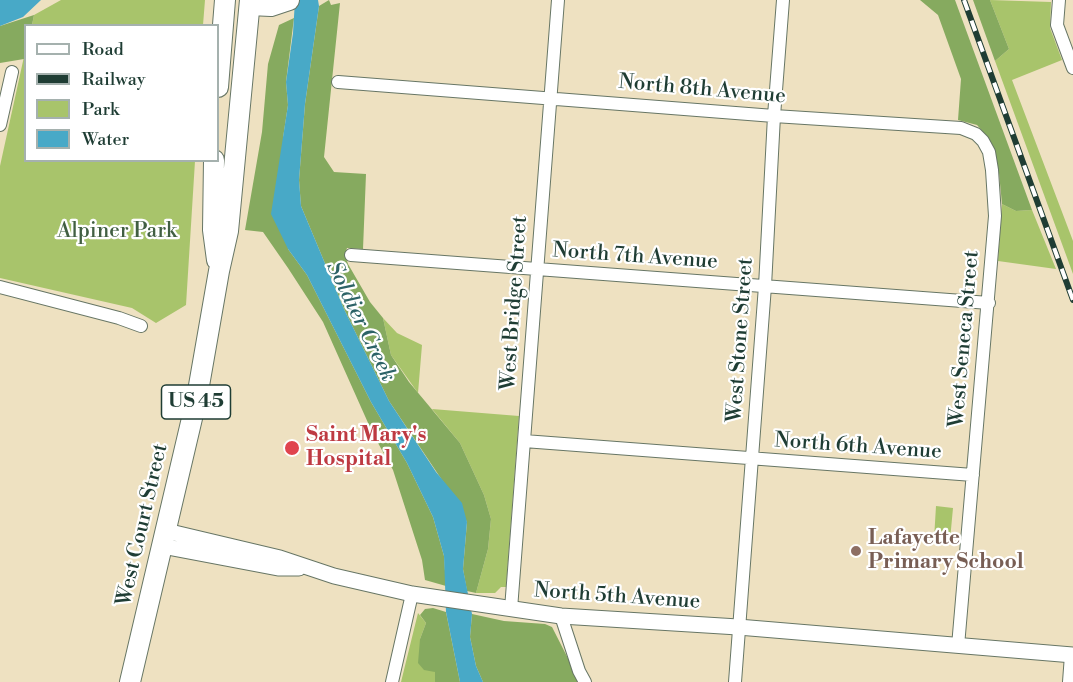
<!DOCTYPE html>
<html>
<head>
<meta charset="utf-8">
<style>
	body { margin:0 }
	#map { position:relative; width:1073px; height:682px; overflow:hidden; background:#eee1c1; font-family:"Libre Bodoni",serif }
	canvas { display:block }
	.legend { position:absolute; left:24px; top:24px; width:195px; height:138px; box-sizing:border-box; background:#fff; border:2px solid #a5b1ae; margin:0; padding:8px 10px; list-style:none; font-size:18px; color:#1f3d34 }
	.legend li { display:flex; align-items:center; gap:12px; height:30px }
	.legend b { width:30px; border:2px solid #a5b1ae }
</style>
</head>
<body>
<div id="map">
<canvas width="1073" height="682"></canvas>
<ul class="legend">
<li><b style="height:8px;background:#fff"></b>Road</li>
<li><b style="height:8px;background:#1f3d34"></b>Railway</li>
<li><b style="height:16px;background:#a8c46b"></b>Park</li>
<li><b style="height:16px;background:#48a9c7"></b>Water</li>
</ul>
</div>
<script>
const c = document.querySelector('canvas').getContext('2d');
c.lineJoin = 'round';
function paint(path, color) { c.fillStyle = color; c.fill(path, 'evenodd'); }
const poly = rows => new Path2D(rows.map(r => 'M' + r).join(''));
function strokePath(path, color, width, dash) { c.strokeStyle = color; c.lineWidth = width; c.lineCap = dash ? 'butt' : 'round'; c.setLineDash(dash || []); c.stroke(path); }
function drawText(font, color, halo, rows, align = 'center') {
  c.font = font + ' "Libre Bodoni",serif'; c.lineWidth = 4.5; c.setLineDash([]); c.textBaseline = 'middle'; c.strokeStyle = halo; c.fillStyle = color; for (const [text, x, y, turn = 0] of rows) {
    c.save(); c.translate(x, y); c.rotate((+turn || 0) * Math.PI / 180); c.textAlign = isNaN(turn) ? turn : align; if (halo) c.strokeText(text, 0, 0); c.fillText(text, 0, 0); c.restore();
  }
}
paint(poly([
	[61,0,205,0,203,25,32,25,34,15],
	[990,0,1051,2,1050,28,1062,60,1012,80,1073,241,1073,274,995,61,1009,49],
	[25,52,26,160,195,161,186,305,156,323,132,308,0,278,0,166],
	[1002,204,1016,211,1032,210,1056,269,998,261],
	[383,318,397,333,422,345,418,393,391,355],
	[432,409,519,416,506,587,501,587,495,593,476,593,488,549,491,519,484,495,460,443],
	[936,506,953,508,950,540,934,539],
	[418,613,426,623,420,639,435,672,435,682,401,682]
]), '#a8c46b');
paint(poly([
	[329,0,331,5,340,3,324,157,334,172,366,174,363,249,347,248,345,254,348,264,370,302,383,318,391,355,409,382,460,443,484,495,491,519,488,549,476,593,467,591,463,569,467,522,446,486,389,401,344,309,301,206,299,180,305,104,319,6],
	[920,0,955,0,1032,210,1016,211,1002,204,999,173,992,150,984,133,977,125,958,120,961,79,938,15],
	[973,0,990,0,1009,49,995,61],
	[34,15,32,25,26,26,24,59,0,63,0,26],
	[294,18,286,82,288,105,283,138,288,249,307,275,371,402,407,463,433,517,444,556,446,586,425,580,422,560,393,470,373,434,323,322,288,268,263,232,245,230,262,132,268,64,279,25],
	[433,608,446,612,460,682,435,682,435,672,424,670,418,663,420,639,426,623,420,615,425,609],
	[472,614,504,621,545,624,552,627,580,682,483,682,476,666,470,637]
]), '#86aa5f');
paint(poly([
	[0,0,41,0,23,17,0,26],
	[295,0,318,0,319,6,305,104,299,180,301,206,344,309,389,401,436,472,462,503,467,522,463,569,472,614,470,637,476,666,483,682,460,682,446,612,444,556,433,517,407,463,371,402,307,275,288,249,271,214,288,105,286,82,293,33]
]), '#48a9c7');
const minor = poly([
	[1059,0,1057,25,1073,68],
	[338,82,774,116,961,128,976,134,983,141,989,152,992,170,995,216,958,646],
	[0,125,12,72],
	[351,255,989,303],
	[0,287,119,318,141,326],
	[524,441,973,475],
	[511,609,558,0],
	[561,616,579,671,585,682],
	[392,682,412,594],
	[735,682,765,286,774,116,783,0],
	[1069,682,1071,655]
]);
const tertiary = poly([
	[166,531,280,558,334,576,412,594,561,616,738,627,1073,655],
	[162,546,278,568,299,568]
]);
const primary = poly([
	[250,5,271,6,289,0],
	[218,87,225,0],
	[214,160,213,230,217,260],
	[130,682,197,397,219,271,228,231,250,0]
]);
strokePath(minor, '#677665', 14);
strokePath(tertiary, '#677665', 17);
strokePath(primary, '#677665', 22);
strokePath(minor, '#fff', 12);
strokePath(tertiary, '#fff', 15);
strokePath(primary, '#fff', 20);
const rail = poly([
	[964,0,1073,300]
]);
strokePath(rail, '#1f3d34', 6);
strokePath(rail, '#fff', 4, [11]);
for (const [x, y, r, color] of [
	[292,448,8,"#e0444e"],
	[856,551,6,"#8d6e63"]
]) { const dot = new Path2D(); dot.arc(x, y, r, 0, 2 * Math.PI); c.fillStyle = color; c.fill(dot); strokePath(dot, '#fff', 2); }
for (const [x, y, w] of [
	[196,402,69]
]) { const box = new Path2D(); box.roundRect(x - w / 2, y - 17, w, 34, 4.5); c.fillStyle = '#fff'; c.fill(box); strokePath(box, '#1f3d34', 1.5); }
drawText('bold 20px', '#1f3d34', null, [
	["US 45",196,402]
]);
drawText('21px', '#1f3d34', '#fff', [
	["North 8th Avenue",702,90,5],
	["North 7th Avenue",635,257,4],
	["West Bridge Street",515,303,-86],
	["West Seneca Street",965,339,-85],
	["West Stone Street",741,340,-86],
	["North 6th Avenue",858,447,4],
	["West Court Street",143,525,-77],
	["North 5th Avenue",617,597,4]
]);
drawText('21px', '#415f42', '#fff', [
	["Alpiner Park",117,232]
]);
drawText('bold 21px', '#be3a42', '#fff', [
	["Saint Mary's",306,436],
	["Hospital",306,460]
], 'left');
drawText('bold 21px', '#785e54', '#fff', [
	["Lafayette",868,539],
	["Primary School",868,563]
], 'left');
drawText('italic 22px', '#2d6367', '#fff', [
	["Soldier Creek",360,322,64]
]);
</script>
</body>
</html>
